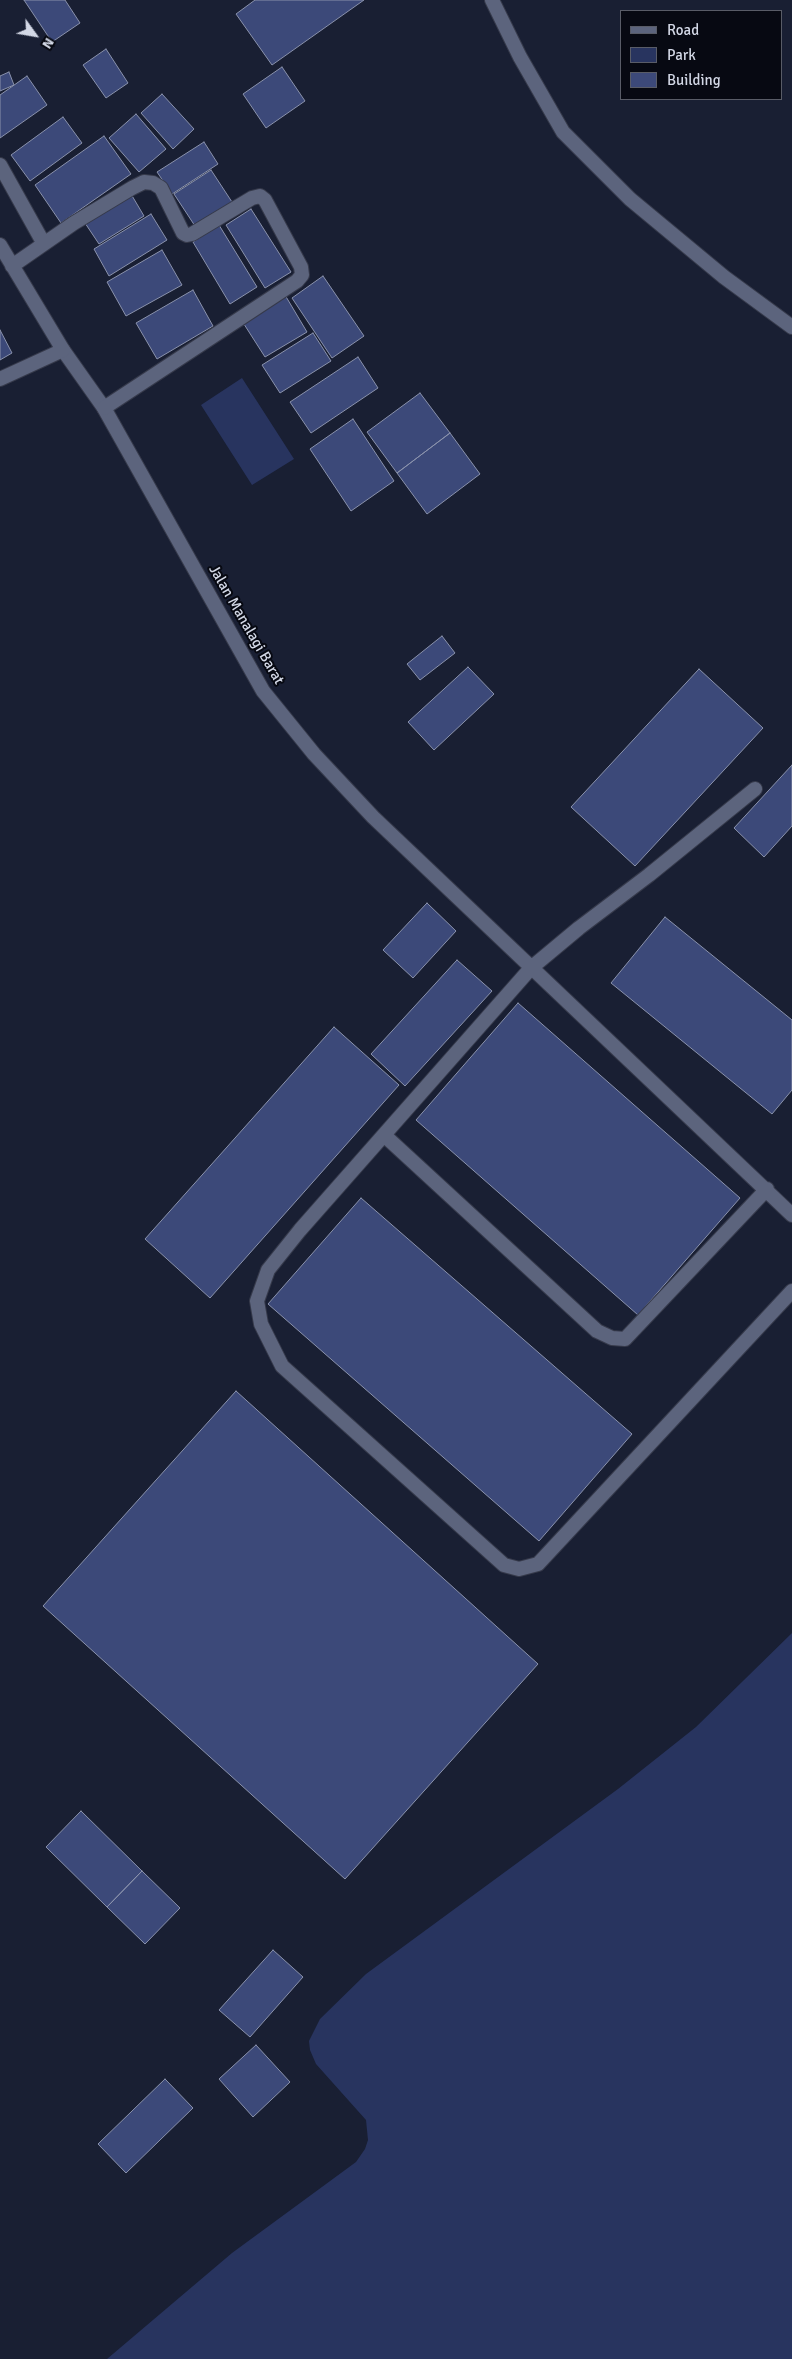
<!DOCTYPE html>
<html>
<head>
<meta charset="utf-8">
<style>
	body { margin:0 }
	#map { position:relative; width:792px; height:2359px; overflow:hidden; background:#191f33; font-family:Signika,sans-serif }
	canvas { display:block }
	.legend { position:absolute; left:620px; top:10px; width:162px; height:90px; box-sizing:border-box; background:#070912; border:1px solid #595c67; margin:0; padding:6px 9px; list-style:none; font-size:15px; color:#d3d8e6 }
	.legend li { display:flex; align-items:center; gap:10px; height:25px }
	.legend b { width:25px; border:1px solid #595c67 }
	.north { position:absolute; left:10px; top:10px; width:50px; height:50px; -webkit-text-stroke:4px #070912; paint-order:stroke; rotate:122deg; font-size:14px; font-weight:700; line-height:20px; text-align:center; color:#d3d8e6 }
	.north::after { content:''; display:block; margin:auto; width:18px; height:22px; background:#d3d8e6; clip-path:polygon(50% 0,100% 100%,50% 72%,0 100%) }
</style>
</head>
<body>
<div id="map">
<canvas width="792" height="2359"></canvas>
<ul class="legend">
<li><b style="height:6px;background:#5c647d"></b>Road</li>
<li><b style="height:14px;background:#28345f"></b>Park</li>
<li><b style="height:14px;background:#3c4979"></b>Building</li>
</ul>
<div class="north">N</div>
</div>
<script>
const c = document.querySelector('canvas').getContext('2d');
c.lineJoin = 'round';
function paint(path, color) { c.fillStyle = color; c.fill(path, 'evenodd'); }
const poly = rows => new Path2D(rows.map(r => 'M' + r).join(''));
function strokePath(path, color, width, dash) { c.strokeStyle = color; c.lineWidth = width; c.lineCap = dash ? 'butt' : 'round'; c.setLineDash(dash || []); c.stroke(path); }
function drawText(font, color, halo, rows, align = 'center') {
  c.font = font + ' Signika,sans-serif'; c.lineWidth = 4; c.setLineDash([]); c.textBaseline = 'middle'; c.strokeStyle = halo; c.fillStyle = color; for (const [text, x, y, turn = 0] of rows) {
    c.save(); c.translate(x, y); c.rotate((+turn || 0) * Math.PI / 180); c.textAlign = isNaN(turn) ? turn : align; if (halo) c.strokeText(text, 0, 0); c.fillText(text, 0, 0); c.restore();
  }
}
paint(poly([
	[242,378,294,459,252,485,201,405],
	[792,1633,792,2359,107,2359,232,2253,356,2162,365,2149,368,2140,366,2120,316,2064,310,2050,309,2041,320,2019,366,1974,618,1789,696,1727]
]), '#28345f');
const building = poly([
	[24,0,65,0,80,23,52,42,24,0],
	[255,0,364,0,272,65,236,14,255,0],
	[106,49,128,83,106,98,83,65,106,49],
	[282,67,305,101,266,128,243,94,282,67],
	[9,72,14,85,0,91,0,76,9,72],
	[27,76,47,105,0,138,0,95,27,76],
	[162,94,194,129,173,149,141,113,162,94],
	[136,114,166,149,139,172,109,138,136,114],
	[63,117,82,143,30,181,11,155,63,117],
	[104,136,131,174,61,223,35,185,104,136],
	[204,142,218,164,172,194,157,172,204,142],
	[211,170,232,202,195,226,174,194,211,170],
	[131,194,144,216,99,244,85,223,131,194],
	[251,209,291,272,265,288,226,225,251,209],
	[151,214,167,240,109,276,94,249,151,214],
	[219,225,257,287,230,304,193,242,219,225],
	[162,250,182,285,126,316,107,282,162,250],
	[323,276,364,336,332,358,292,298,323,276],
	[193,290,213,326,157,359,136,323,193,290],
	[285,295,307,332,265,357,242,321,285,295],
	[0,330,12,353,0,360,0,330],
	[313,333,331,361,280,393,262,365,313,333],
	[358,357,378,388,311,433,290,402,358,357],
	[420,393,450,433,397,473,367,432,420,393],
	[353,419,394,481,351,511,310,449,353,419],
	[450,433,480,474,427,514,397,473,450,433],
	[442,636,455,653,420,680,407,664,442,636],
	[468,667,494,694,434,750,408,722,468,667],
	[699,669,763,728,635,866,571,807,699,669],
	[792,765,792,826,764,857,734,828,792,765],
	[427,903,456,931,413,978,383,950,427,903],
	[665,917,792,1020,792,1090,772,1114,611,983,665,917],
	[457,960,492,991,405,1086,371,1054,457,960],
	[518,1003,740,1198,638,1315,416,1120,518,1003],
	[334,1027,399,1085,210,1298,145,1239,334,1027],
	[361,1198,632,1434,539,1541,268,1304,361,1198],
	[236,1391,538,1664,345,1879,43,1606,236,1391],
	[81,1811,142,1871,107,1907,46,1847,81,1811],
	[142,1871,180,1908,145,1944,107,1907,142,1871],
	[273,1950,303,1977,250,2037,219,2010,273,1950],
	[256,2045,290,2082,253,2117,219,2079,256,2045],
	[165,2079,193,2108,126,2173,98,2144,165,2079]
]);
paint(building, '#3c4979');
strokePath(building, '#8a92ac', 1);
const service = poly([
	[492,0,520,57,563,132,630,199,724,277,792,327],
	[63,350,104,408,263,691,314,754,373,817,792,1215],
	[755,789,649,875,579,928,531,968,300,1230,268,1270,257,1301,261,1324,282,1366,504,1565,519,1569,538,1564,792,1291],
	[384,1135,597,1331,612,1338,625,1339,767,1189]
]);
const minor = poly([
	[0,165,44,244],
	[0,245,63,350,0,379],
	[12,266,74,223,132,188,144,182,153,183,161,188,183,233,187,235,192,234,252,198,260,196,265,200,301,267,302,275,297,281,104,408]
]);
strokePath(service, '#363a4b', 16);
strokePath(minor, '#363a4b', 16);
strokePath(service, '#5c647d', 14);
strokePath(minor, '#5c647d', 14);
drawText('15px', '#d3d8e6', '#070912', [
	["Jalan Manalagi Barat",246,625,60]
]);
</script>
</body>
</html>
